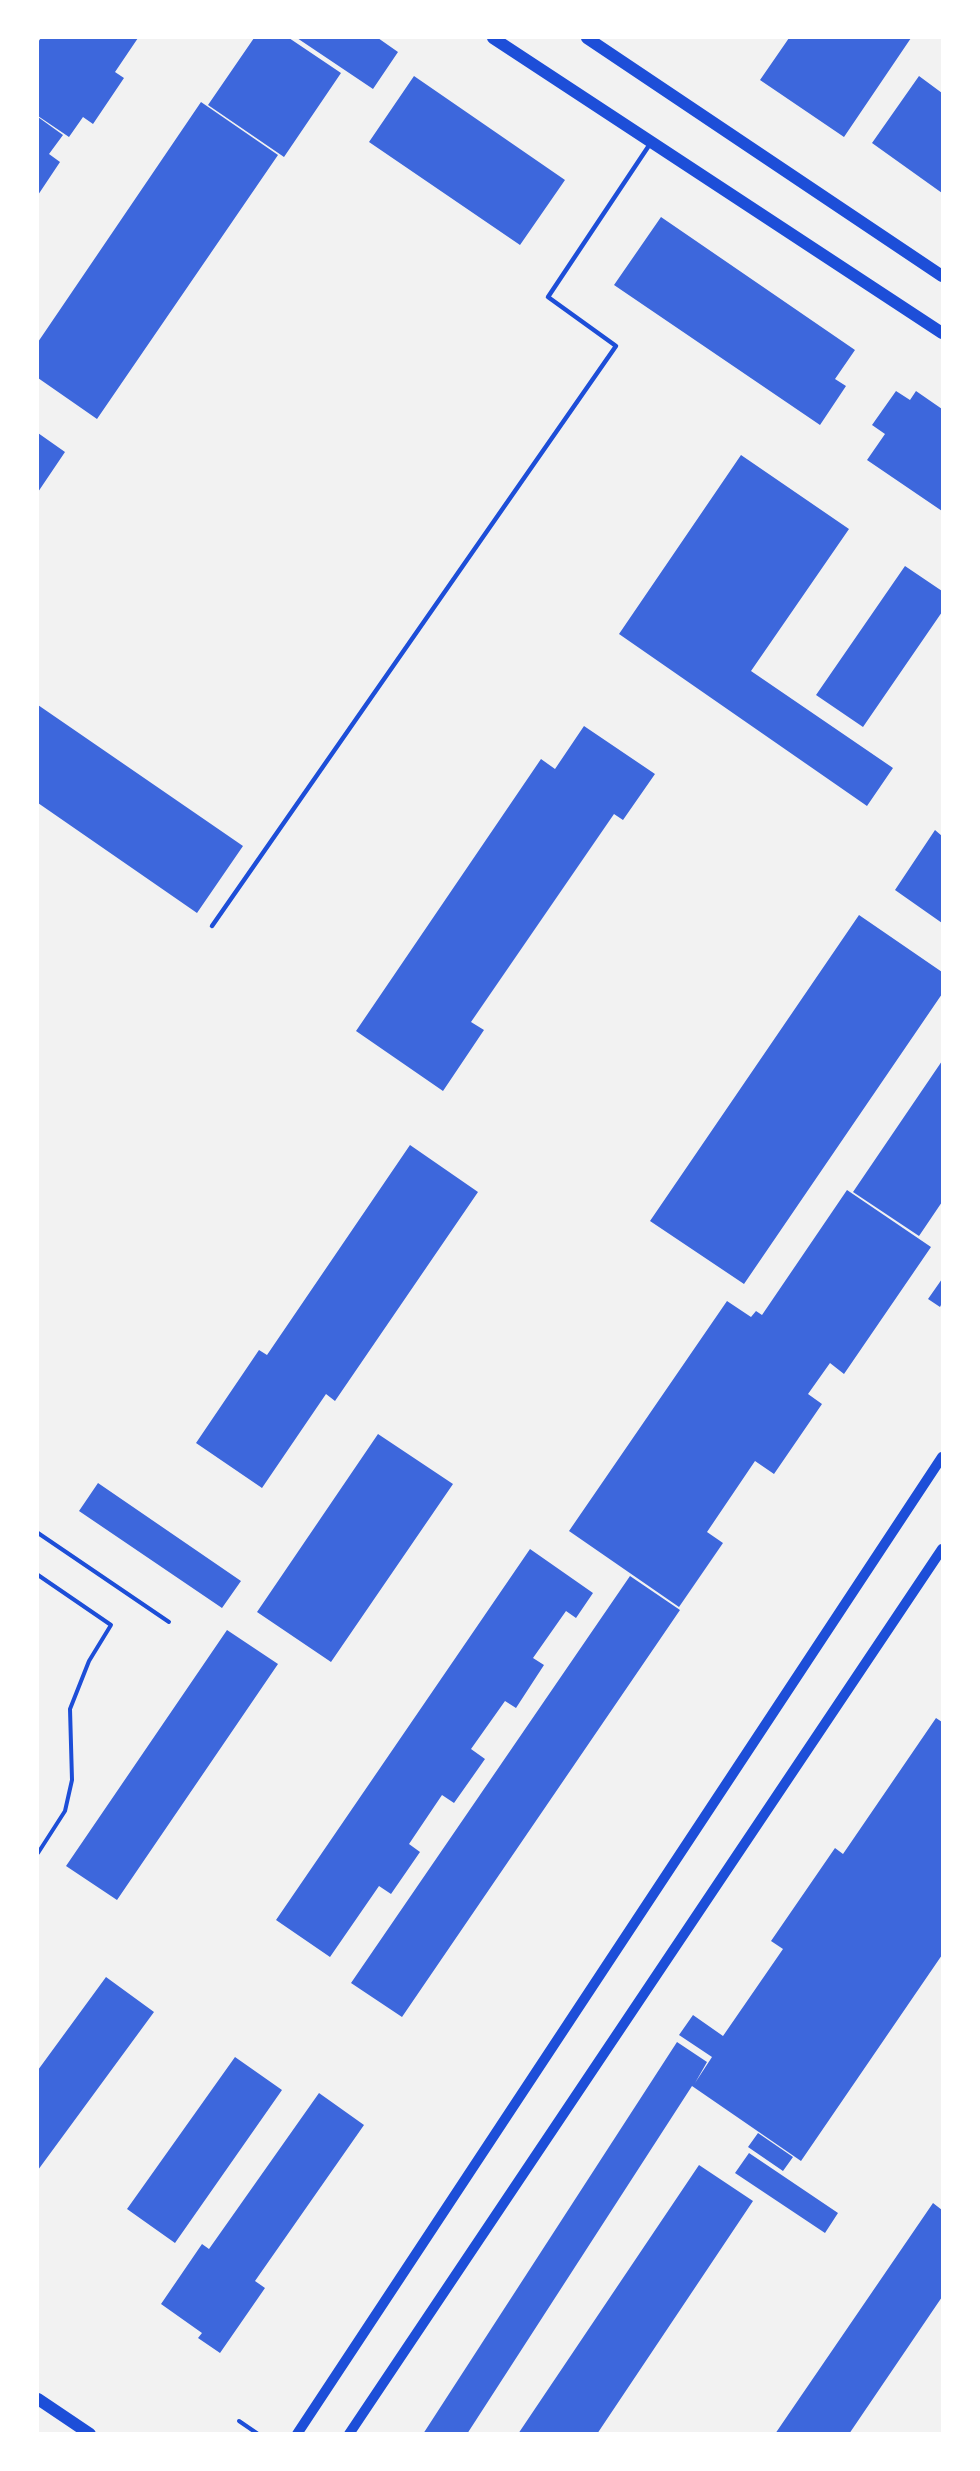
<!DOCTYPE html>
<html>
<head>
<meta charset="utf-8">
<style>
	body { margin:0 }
	#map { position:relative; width:980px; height:2471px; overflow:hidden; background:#f2f2f2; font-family:"DM Sans",sans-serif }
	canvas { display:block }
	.frame { position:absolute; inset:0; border:39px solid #fff; pointer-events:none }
</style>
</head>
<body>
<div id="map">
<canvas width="980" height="2471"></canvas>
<div class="frame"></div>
</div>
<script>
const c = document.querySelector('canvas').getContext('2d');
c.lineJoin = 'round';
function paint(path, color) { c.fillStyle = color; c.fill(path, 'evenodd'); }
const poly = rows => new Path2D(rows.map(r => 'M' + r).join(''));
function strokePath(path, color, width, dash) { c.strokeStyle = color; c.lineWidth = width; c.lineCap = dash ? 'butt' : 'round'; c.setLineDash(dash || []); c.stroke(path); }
paint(poly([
	[41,38,138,38,115,72,124,78,93,124,83,117,69,137,38,116,38,42],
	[254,38,289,38,341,73,284,157,208,105],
	[297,38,378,38,398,52,373,89],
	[789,38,911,38,844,137,760,80],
	[414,76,565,180,520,245,369,142],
	[919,76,942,93,942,193,872,143],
	[201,102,278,155,97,419,38,378,38,342],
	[38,117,63,135,49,154,60,162,38,195],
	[661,217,855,350,835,379,846,386,820,425,614,285],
	[896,391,910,400,916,391,942,409,942,511,867,460,885,434,872,425],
	[38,433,65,452,38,492],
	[741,455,849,529,751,671,893,768,867,806,619,634],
	[905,566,942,591,942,612,863,727,816,695],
	[38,705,243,846,197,913,38,803],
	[584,726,655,774,623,820,614,814,471,1022,484,1030,443,1091,356,1031,541,759,555,769],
	[935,830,942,836,942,923,895,890],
	[859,915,942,972,942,994,744,1284,650,1221],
	[942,1061,942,1202,919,1236,853,1192],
	[410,1145,478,1192,335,1401,326,1394,262,1488,196,1443,259,1350,267,1355],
	[847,1190,931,1247,844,1374,830,1363,808,1394,822,1404,774,1474,755,1461,707,1532,723,1543,679,1607,569,1531,727,1301,751,1317,756,1311,762,1315],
	[942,1279,942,1303,940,1307,928,1299],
	[378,1434,453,1484,331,1662,257,1612],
	[98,1483,241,1581,222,1608,79,1511],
	[530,1549,593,1593,576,1618,566,1611,533,1658,544,1665,516,1708,505,1701,471,1749,485,1759,454,1803,442,1795,409,1844,420,1852,391,1894,379,1886,330,1957,276,1920],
	[630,1576,680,1610,402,2017,351,1983],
	[227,1630,278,1664,117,1900,66,1866],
	[936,1718,942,1722,942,1955,801,2161,692,2086,467,2434,423,2434,677,2042,707,2062,695,2083,712,2057,679,2035,693,2015,723,2036,783,1949,771,1941,835,1848,843,1854],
	[106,1977,154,2012,38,2170,38,2070],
	[235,2057,282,2090,175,2243,127,2209],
	[319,2093,364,2125,255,2281,265,2288,220,2353,198,2338,202,2333,161,2304,202,2244,209,2249],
	[758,2133,793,2157,783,2171,748,2147],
	[749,2153,838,2213,825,2233,735,2173],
	[699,2165,753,2201,597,2434,518,2434],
	[933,2203,942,2210,942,2297,849,2434,775,2434]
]), '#3d67dc');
strokePath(poly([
	[38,1533,169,1622],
	[38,1575,111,1625,89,1661,70,1709,72,1780,65,1811,38,1853],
	[239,2421,258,2434]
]), '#1d4ed8', 4);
strokePath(poly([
	[212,926,616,346,548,297,650,144]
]), '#1d4ed8', 4.5);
strokePath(poly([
	[297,2434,942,1457],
	[349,2434,942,1549]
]), '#1d4ed8', 10);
strokePath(poly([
	[493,38,942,333],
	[587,38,942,276],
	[38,2399,90,2434]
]), '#1d4ed8', 12);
</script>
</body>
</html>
